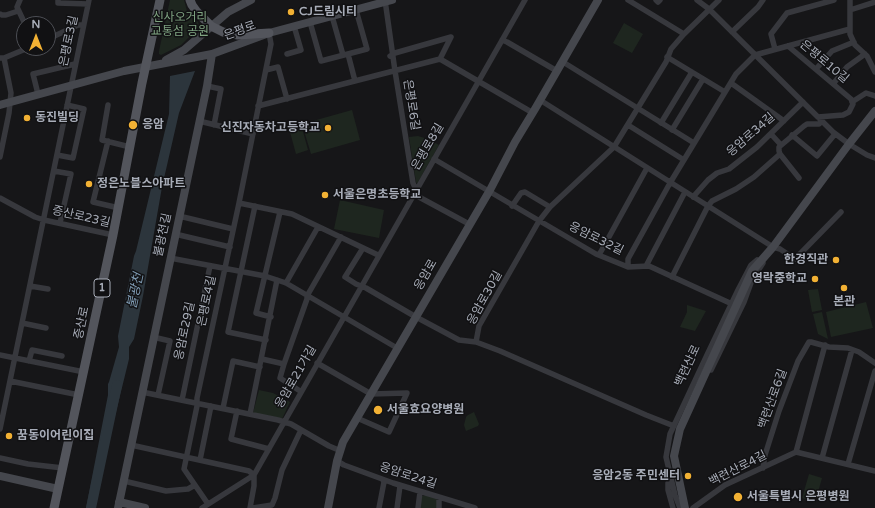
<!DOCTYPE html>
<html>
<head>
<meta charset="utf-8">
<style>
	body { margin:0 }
	#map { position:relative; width:875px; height:508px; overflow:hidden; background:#161618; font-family:"Varela Round",sans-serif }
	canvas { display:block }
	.north { position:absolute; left:16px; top:16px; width:40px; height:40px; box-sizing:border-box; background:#111113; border:1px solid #4d4f55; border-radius:50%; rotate:0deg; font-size:11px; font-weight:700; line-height:16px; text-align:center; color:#a8adb8 }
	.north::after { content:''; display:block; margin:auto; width:14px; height:18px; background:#f2b134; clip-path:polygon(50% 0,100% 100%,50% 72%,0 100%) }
</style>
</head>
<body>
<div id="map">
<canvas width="875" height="508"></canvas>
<div class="north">N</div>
</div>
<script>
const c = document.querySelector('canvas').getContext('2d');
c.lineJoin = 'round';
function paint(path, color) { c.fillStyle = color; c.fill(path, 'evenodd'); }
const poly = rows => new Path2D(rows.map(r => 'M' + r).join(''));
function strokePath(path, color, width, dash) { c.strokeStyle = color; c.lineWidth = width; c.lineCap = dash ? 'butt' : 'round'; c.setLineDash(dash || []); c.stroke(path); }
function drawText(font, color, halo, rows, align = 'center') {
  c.font = font + ' "Varela Round","Noto Sans KR",sans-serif'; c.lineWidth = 3; c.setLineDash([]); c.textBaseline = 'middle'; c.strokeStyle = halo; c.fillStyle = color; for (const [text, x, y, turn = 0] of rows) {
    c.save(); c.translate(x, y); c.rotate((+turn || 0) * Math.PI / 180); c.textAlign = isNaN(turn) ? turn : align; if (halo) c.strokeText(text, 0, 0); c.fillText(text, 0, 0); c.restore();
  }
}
paint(poly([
	[170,0,184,0,187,11,198,22,199,27,181,45,161,55,159,54,159,51],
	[624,23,643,34,632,53,613,43],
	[352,110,360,140,311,154,302,124],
	[302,128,308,150,296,154,290,132],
	[418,136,428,139,439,145,417,184,416,182,409,137],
	[340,200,384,210,379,238,334,229],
	[818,289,822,310,812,312,808,290],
	[866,302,873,328,831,337,826,312],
	[687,305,706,311,695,331,680,327,687,312],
	[822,312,828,339,818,334,813,314],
	[259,390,273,393,290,402,282,419,280,418,253,413],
	[474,412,479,424,478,426,466,431,464,425,466,417,468,415],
	[809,474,822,478,815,503,802,498],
	[429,494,436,496,439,508,418,508,422,496]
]), '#1e261f');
paint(poly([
	[195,71,179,113,162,187,143,296,134,339,129,347,129,359,115,416,94,508,86,508,108,395,108,384,109,382,119,347,118,336,134,256,136,251,169,114,170,76]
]), '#2c353c');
strokePath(poly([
	[91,508,117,385]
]), '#2c353c', 10);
strokePath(poly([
	[20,0,17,7,25,24],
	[58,0,58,3,88,4],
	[385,0,395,71,413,183,419,197,469,224],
	[628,0,684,34],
	[656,0,658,2,660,0],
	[697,0,709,9,833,132,849,144,867,155,875,158],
	[850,0,850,34,855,45,867,56,875,72],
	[850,10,875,2],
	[0,14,2,15,6,15,18,11],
	[332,16,343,55],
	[310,22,321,61,367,49,356,10],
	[732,32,758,7,763,0],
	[48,39,78,25,83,25],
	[502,40,507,42,557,71],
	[788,46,851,99,853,104,849,112,843,115,818,117],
	[775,49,771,34,787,13,834,0],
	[287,54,301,50,294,26],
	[348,54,355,81],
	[667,57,725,92],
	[0,58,4,58,28,48],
	[440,59,533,113],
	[563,62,694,143],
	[816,69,832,51,854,42],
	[266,70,278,67,287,99],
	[731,83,784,121],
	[833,84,847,67,865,54],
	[207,86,221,89,214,125],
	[38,94,33,74,75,64],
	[540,100,773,247,780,249,795,259,841,212],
	[852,102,866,93,875,96],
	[108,105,102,140,130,147],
	[258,106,440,59,451,37,395,53,390,56],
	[199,121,253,134],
	[661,123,692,72],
	[628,125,684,160],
	[672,130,703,79],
	[771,134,781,145],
	[792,135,817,156,835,134],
	[108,141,93,202,119,208],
	[57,155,73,158,84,109,67,105],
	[0,157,9,113,11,93,4,58],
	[434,159,596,254,628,267,649,266,732,304],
	[54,171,71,174,60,223],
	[799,178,780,154,779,151,779,147,804,126,807,124,819,124,822,121],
	[693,197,708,180,717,173,729,169,757,147,803,102],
	[0,198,35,217,44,220,113,235],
	[239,203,292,214,378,255],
	[255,206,228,332,266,340],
	[512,206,521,193,525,192,550,207],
	[179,216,233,229],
	[175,234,230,247],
	[363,248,345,277,356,284,366,288,416,317,459,340,476,342,500,351,646,415,674,426],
	[599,255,647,168],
	[170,258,265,276,286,283,397,348],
	[646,266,685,192],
	[628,267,628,259,670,183,736,74,755,55,850,29],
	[672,277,708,206,712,201,736,189,754,177,780,154],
	[286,283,318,227],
	[30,286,48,289],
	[271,317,256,313,280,212],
	[22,323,46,328],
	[153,337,170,341,158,395],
	[476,342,479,326,539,221,550,207,614,147,666,62,671,49,684,34,719,0],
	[0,355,84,372],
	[262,359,284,364],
	[29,361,32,350,62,356],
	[317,363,371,394,407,393,389,432,357,418],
	[711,370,744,302,752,280,763,263],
	[10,381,79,395],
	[300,391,280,378,284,364,307,299,307,296,341,237],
	[142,392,278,420,291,424,329,446,341,451],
	[182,400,210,266],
	[223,408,233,361,260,367],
	[237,411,231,439,269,449],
	[250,414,277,280],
	[0,429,89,0],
	[131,445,249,471,254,475,254,486,250,508],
	[796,452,825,345],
	[0,458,28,464,63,468],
	[822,458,852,350],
	[200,460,211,406],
	[337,461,344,465,393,483,475,508],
	[848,464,875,371],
	[763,468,765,455,779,411,798,361,809,342,811,342,829,347,848,348,859,352,875,363],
	[671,477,668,483,668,490,673,508],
	[124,481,166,491,188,489,195,485],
	[208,504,184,469,197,406,197,398,239,203,271,44,269,33],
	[202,508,254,475,525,0],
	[253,508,272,505,275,498,282,470,301,430],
	[379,508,384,482,383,480],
	[397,508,400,486],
	[418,508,420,492],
	[439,508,439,498],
	[680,508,675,495,666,457,670,434,707,355,738,290,751,265,757,260],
	[693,508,725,485,796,452,875,471]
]), '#37383d', 5.5);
strokePath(poly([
	[166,60,184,50,228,12,251,0],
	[0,105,124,71,212,54,269,33,392,0],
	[0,476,58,489],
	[119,502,145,508],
	[118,508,207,86,212,54],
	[328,508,337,461,343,442,490,190,515,142,535,109,598,0],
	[685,508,674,456,680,429,752,271,773,247,849,144,875,111]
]), '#45474d', 8);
strokePath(poly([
	[190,0,192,5,197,12,211,26,223,32,238,35,269,33],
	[54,508,113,235,142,83,160,0]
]), '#53555c', 9);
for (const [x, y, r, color] of [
	[291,12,4,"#f2b134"],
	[27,118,4,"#f2b134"],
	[133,125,5,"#f2b134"],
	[328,128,4,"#f2b134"],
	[89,184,4,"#f2b134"],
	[325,195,4,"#f2b134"],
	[836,260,4,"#f2b134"],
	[815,279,4,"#f2b134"],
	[844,288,4,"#f2b134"],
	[378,410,5,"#f2b134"],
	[9,436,4,"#f2b134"],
	[688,476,4,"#f2b134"],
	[738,497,5,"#f2b134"]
]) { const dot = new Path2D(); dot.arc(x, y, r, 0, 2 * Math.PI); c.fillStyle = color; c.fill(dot); strokePath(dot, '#111113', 1.5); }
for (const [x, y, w] of [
	[102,288,16]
]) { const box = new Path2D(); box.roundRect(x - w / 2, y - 9, w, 18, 3); c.fillStyle = '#111113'; c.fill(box); strokePath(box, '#a8adb8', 1); }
drawText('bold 11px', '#a8adb8', null, [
	["1",102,288]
]);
drawText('bold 12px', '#a8adb8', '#111113', [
	["CJ드림시티",299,12],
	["동진빌딩",35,118],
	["응암",142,125],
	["신진자동차고등학교",320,128,"right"],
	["정은노블스아파트",97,184],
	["서울은명초등학교",333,195],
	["한경직관",828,260,"right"],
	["영락중학교",807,279,"right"],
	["본관",844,302,"center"],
	["서울효요양병원",387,410],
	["꿈동이어린이집",17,436],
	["응암2동 주민센터",680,476,"right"],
	["서울특별시 은평병원",747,497]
], 'left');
drawText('12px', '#7fa381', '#111113', [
	["신사오거리",180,18],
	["교통섬 공원",180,32]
]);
drawText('12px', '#a8adb8', '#111113', [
	["은평로",240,31,-20],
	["은평로3길",69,41,-78],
	["은평로10길",824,62,40],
	["은평로6길",411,105,81],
	["응암로34길",751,135,-41],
	["은평로8길",428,147,-60],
	["증산로23길",81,217,13],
	["불광천길",163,235,-78],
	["응암로32길",596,239,26],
	["응암로",426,275,-60],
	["응암로30길",485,298,-61],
	["은평로4길",207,301,-78],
	["증산로",82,323,-78],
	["응암로29길",185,331,-78],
	["백련산로",688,366,-65],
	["응암로21가길",296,377,-60],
	["백련산로6길",773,399,-70],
	["백련산로4길",738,469,-27],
	["응암로24길",408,476,18]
]);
drawText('italic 13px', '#7f9bb3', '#111113', [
	["불광천",136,291,-78]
]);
</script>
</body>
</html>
